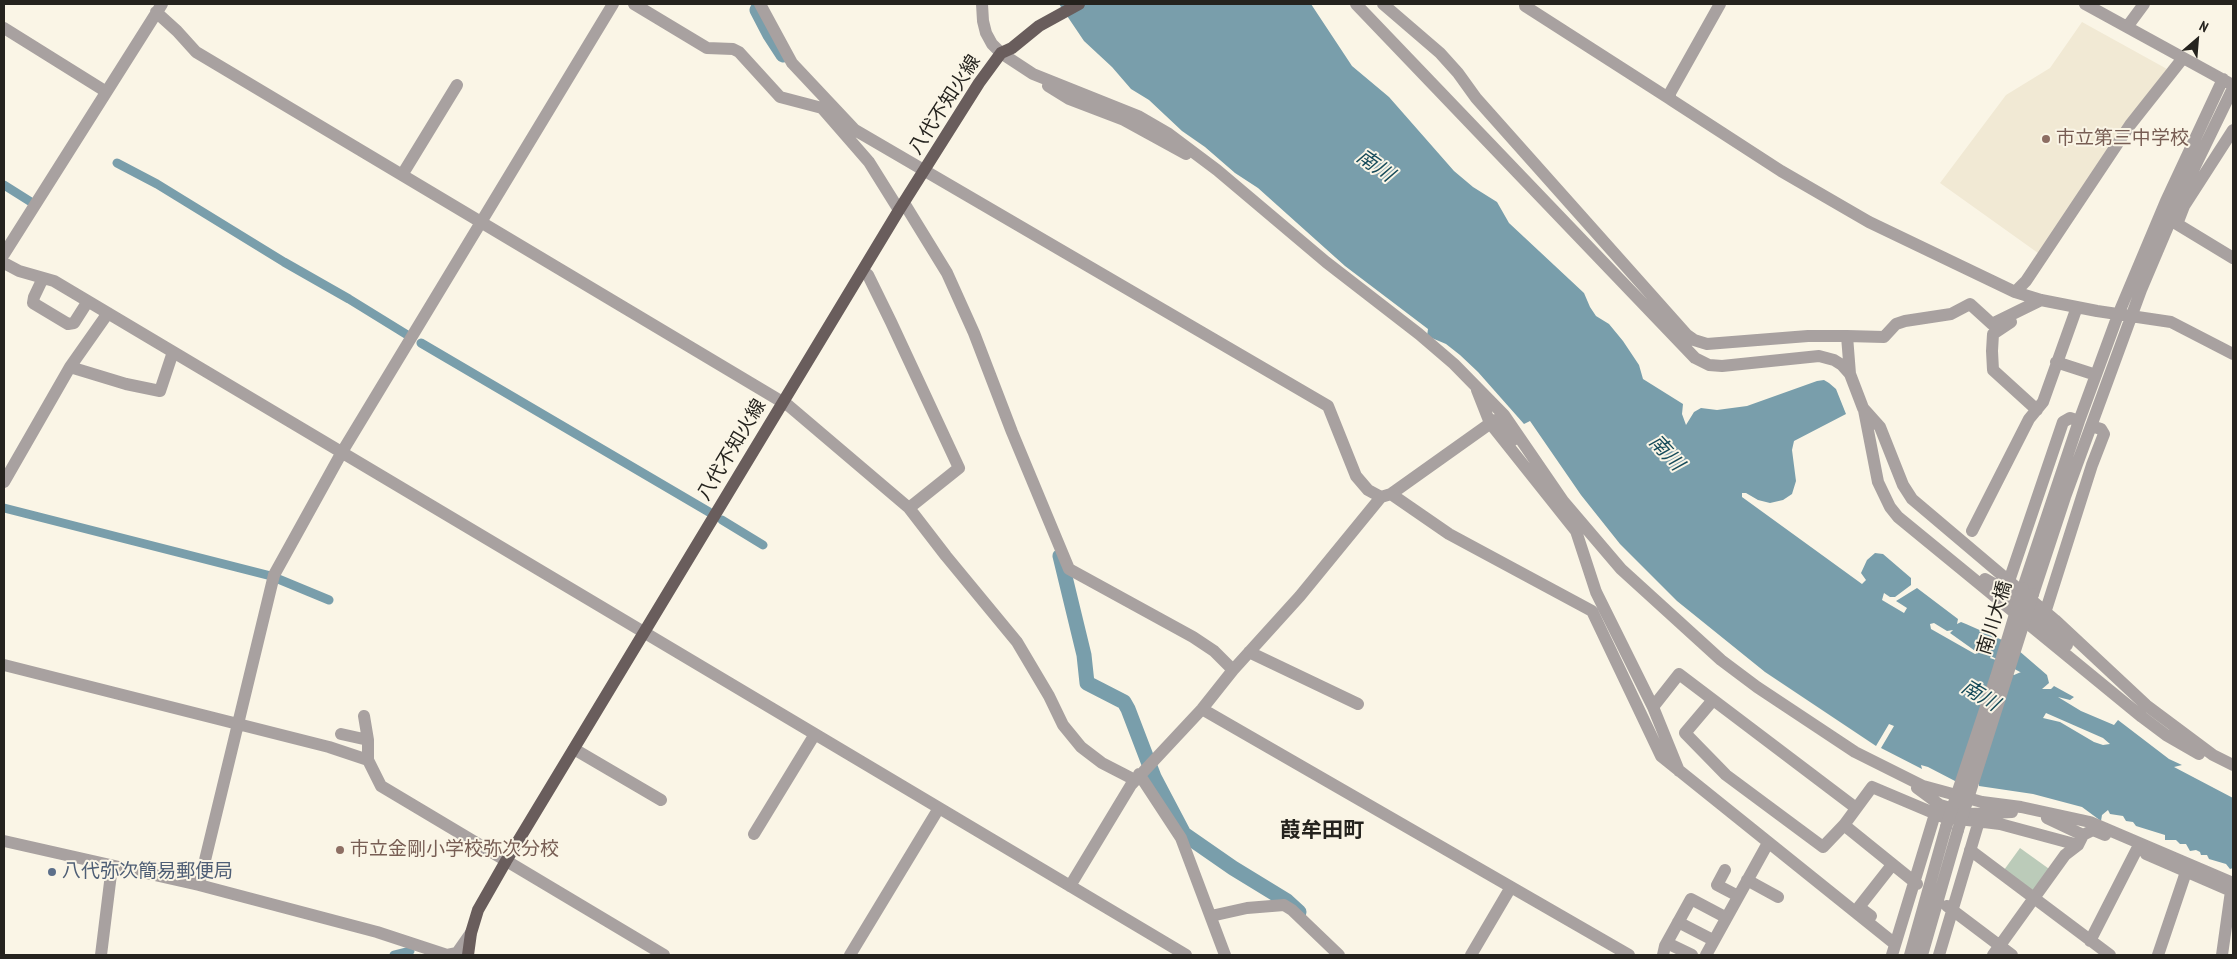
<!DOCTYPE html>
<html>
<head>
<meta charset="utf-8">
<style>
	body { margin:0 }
	#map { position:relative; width:2237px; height:959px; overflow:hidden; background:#faf5e6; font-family:"PT Sans Narrow",sans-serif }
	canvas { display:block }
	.frame { position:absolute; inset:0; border:5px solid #25231e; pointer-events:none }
	.north { position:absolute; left:2172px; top:15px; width:50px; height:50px; -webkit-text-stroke:4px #faf5e6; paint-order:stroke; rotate:27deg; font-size:14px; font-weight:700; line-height:20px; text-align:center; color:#25231e }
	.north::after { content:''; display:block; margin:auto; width:18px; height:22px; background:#25231e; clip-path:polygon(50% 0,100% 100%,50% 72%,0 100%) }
</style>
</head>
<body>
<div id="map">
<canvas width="2237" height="959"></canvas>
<div class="frame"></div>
<div class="north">N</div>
</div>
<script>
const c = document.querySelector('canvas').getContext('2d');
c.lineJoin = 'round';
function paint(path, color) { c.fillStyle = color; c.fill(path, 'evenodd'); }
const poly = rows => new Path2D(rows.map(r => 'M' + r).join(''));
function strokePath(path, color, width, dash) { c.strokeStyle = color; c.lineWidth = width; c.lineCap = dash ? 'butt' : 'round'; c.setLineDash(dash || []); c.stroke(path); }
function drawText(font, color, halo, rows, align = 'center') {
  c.font = font + ' "PT Sans Narrow","Noto Sans JP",sans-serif'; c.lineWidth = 4; c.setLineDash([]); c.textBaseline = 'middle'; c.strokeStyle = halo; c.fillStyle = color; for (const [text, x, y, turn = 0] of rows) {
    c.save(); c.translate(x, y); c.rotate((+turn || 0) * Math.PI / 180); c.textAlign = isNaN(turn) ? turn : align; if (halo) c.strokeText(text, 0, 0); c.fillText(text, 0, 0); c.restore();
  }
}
paint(poly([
	[2082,22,2167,69,2038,253,1940,183,2006,95,2050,68]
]), '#f1e9d4');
paint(poly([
	[2020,848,2052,871,2034,893,2004,870]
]), '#bbcbb9');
paint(poly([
	[1059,4,1311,4,1352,66,1389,97,1454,171,1473,187,1497,202,1509,223,1584,293,1590,307,1596,316,1609,324,1623,341,1639,365,1643,379,1683,404,1682,414,1686,425,1694,412,1701,408,1717,410,1747,406,1817,381,1824,380,1829,383,1836,389,1846,414,1794,441,1792,450,1796,481,1792,494,1783,500,1770,503,1758,500,1746,493,1742,493,1742,497,1862,584,1866,580,1861,573,1867,560,1875,553,1883,554,1911,578,1911,585,1895,597,1890,597,1884,593,1882,600,1904,613,1907,608,1896,601,1917,588,1958,619,1957,624,1961,622,1966,624,2009,643,2018,650,2047,675,2049,683,2042,689,2051,689,2054,686,2074,697,2070,700,2058,697,2081,711,2114,725,2118,720,2169,759,2182,765,2174,767,2233,798,2233,868,2230,869,2226,864,2209,859,2207,855,2201,855,2200,852,2196,850,2190,851,2186,844,2180,844,2176,840,2165,840,2165,835,2136,826,2133,822,2126,821,2123,816,2110,814,2108,810,2102,815,2101,821,2082,807,2033,794,1979,786,1979,782,1955,781,1928,767,1921,765,1922,769,1881,748,1894,726,1889,724,1876,746,1765,672,1677,601,1620,544,1581,495,1530,421,1524,424,1478,372,1460,355,1446,344,1427,336,1428,329,1345,266,1258,188,1235,173,1205,147,1182,131,1149,100,1131,89,1112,67,1084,41],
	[1934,623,1947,631,1953,630,1950,633,1978,653,1975,654,1931,629,1930,624],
	[1991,656,2020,672,2021,672,2014,675,1995,664,1996,660,1990,658],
	[2046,713,2103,738,2110,744,2103,745,2094,742,2060,722,2043,718]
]), '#799eab');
strokePath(poly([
	[117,163,157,184,284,262,349,299,409,336],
	[4,185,31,202],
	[421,343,709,512],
	[4,508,271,576,329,600],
	[722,520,763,545],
	[394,955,410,951]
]), '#799eab', 9);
strokePath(poly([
	[757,10,770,35,783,55],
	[1060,556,1084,655,1087,683,1124,702,1128,709,1154,777,1184,834,1233,868,1287,901,1299,912]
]), '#799eab', 15);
strokePath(poly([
	[634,4,707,48,733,49,739,52,780,97,822,108,869,162,899,210],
	[760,4,792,63,855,130,1328,406,1356,476,1368,490,1381,497],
	[982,4,983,21,986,33,992,44,1001,53,1033,74,1138,116,1169,134,1217,170,1326,262,1419,334,1454,364,1504,415,1563,501,1621,569,1721,660,1757,687,1855,752,1923,786,1982,802,2021,807,2090,822,2233,883],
	[1356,4,1695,358,1709,365,1722,366,1819,356,1834,360,1842,365,1850,374],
	[1383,4,1440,53,1458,73,1476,98,1687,335,1694,340,1707,344,1808,336,1847,336],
	[1525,4,1525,6,1670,99],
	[1720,4,1670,93,1670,99,1673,101,1781,171,1869,222,2015,292,2026,281,2130,125,2183,58],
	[2085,4,2229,83],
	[156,12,177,31,196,52,789,406,909,508,946,556,1017,642,1049,696,1063,725,1081,747,1102,763,1135,780],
	[2127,27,2144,4],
	[4,28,105,91],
	[1048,86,1069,99,1124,120,1186,154],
	[2233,130,2184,206,2177,224,2233,258],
	[402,175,457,85],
	[904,203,947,273,974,333,1012,432,1069,569,1193,637,1214,651,1233,670],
	[4,254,162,4],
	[4,263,19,271,54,281,1186,955],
	[863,271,868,275,891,322,959,468,909,508],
	[43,278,34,297,33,303,68,324,74,323,88,301],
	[2015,292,2041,300,2097,311,2171,322,2233,354],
	[2041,300,1992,324,1970,304,1951,314,1905,321,1896,324,1884,337,1847,336,1850,374,1863,408,1880,427,1903,485,1912,499,2055,620,2146,705,2213,755,2233,765],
	[2011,322,1993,334,1992,351,1993,370,2037,410],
	[2056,362,2096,375],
	[70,367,126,384,160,391,173,352],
	[1477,390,1490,423,1576,531,1596,592,1653,707,1679,771],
	[1864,410,1878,482,1890,507,1898,517,2142,717,2166,735,2199,754],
	[4,482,70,367,108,313],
	[1391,494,1449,534,1592,611,1661,756,1895,944],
	[1972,531,2029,419,2043,402,2077,307],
	[1985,579,2005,590,2042,620,2067,645],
	[2009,581,2063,422,2070,418,2079,421],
	[2023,588,2079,421,2118,315,2166,201,2223,79],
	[2033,594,2065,497,2141,290,2183,191,2233,88],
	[2045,613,2092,465,2104,434,2101,429,2091,426],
	[1249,652,1358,704],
	[4,665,329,747,368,760,381,786,664,955],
	[1713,700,1685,733,1726,775,1823,847,1844,825,1872,787,1943,817,2000,824,2078,845],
	[1653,707,1679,674,1856,808],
	[1202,709,1629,955],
	[364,716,368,740,368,760],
	[341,734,368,740],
	[574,749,661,800],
	[1139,774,1181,838,1225,955],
	[1917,788,1940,805,1970,814,2012,812],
	[2047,818,2083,835],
	[1844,825,1917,884],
	[754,834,815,734],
	[4,841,199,885,377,932,447,955,457,953,471,933],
	[1970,850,2110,955],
	[2146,854,2229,890],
	[1725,870,1717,885,1738,896],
	[1747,880,1778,897],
	[199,885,274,575,342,452,613,4],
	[1070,886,1131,785,1202,709,1233,670,1300,596,1381,497,1391,494,1495,420,1513,440],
	[1947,906,2012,955],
	[1211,916,1247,908,1284,905,1292,910,1339,955],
	[1871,916,1859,907,1892,865],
	[1678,922,1713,940],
	[2090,941,2137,849],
	[1667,943,1692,955],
	[101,955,112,866],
	[850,955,939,808],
	[1471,955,1511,887],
	[1663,955,1665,946,1691,899,1725,917],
	[1706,955,1768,843],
	[1892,955,1935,814],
	[1910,955,1946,827],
	[1922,955,1958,830],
	[1939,955,1979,821,1978,814],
	[1993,955,2065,855,2078,845,2083,835,2093,830,2105,835],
	[2158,955,2186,872],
	[2222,955,2231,891]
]), '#a8a1a0', 12);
strokePath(poly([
	[468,955,471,933,478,910,506,861,899,210,979,83,1001,53,1012,48,1039,26,1079,4]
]), '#695d5c', 12);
strokePath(poly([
	[1946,827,1996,677,2023,588],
	[1958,830,2033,594]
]), '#a8a1a0', 12);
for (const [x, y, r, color] of [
	[2046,139,5,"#8d6e63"],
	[340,850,5,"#8d6e63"],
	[52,872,5,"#5c6f8a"]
]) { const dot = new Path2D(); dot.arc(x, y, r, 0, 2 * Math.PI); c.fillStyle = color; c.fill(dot); strokePath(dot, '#faf5e6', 2); }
drawText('19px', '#25231e', '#faf5e6', [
	["八代不知火線",945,105,-57],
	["八代不知火線",732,450,-59],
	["南川大橋",1995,618,-73]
]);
drawText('19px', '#785e54', '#faf5e6', [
	["市立第三中学校",2056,139],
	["市立金剛小学校弥次分校",350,850]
], 'left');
drawText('19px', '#4e5e75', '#faf5e6', [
	["八代弥次簡易郵便局",62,872]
], 'left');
drawText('italic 20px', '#164b5a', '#faf5e6', [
	["南川",1375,166,35],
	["南川",1666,453,47],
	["南川",1980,696,31]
]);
drawText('bold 21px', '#25231e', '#faf5e6', [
	["葭牟田町",1322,831]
]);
</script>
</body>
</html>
